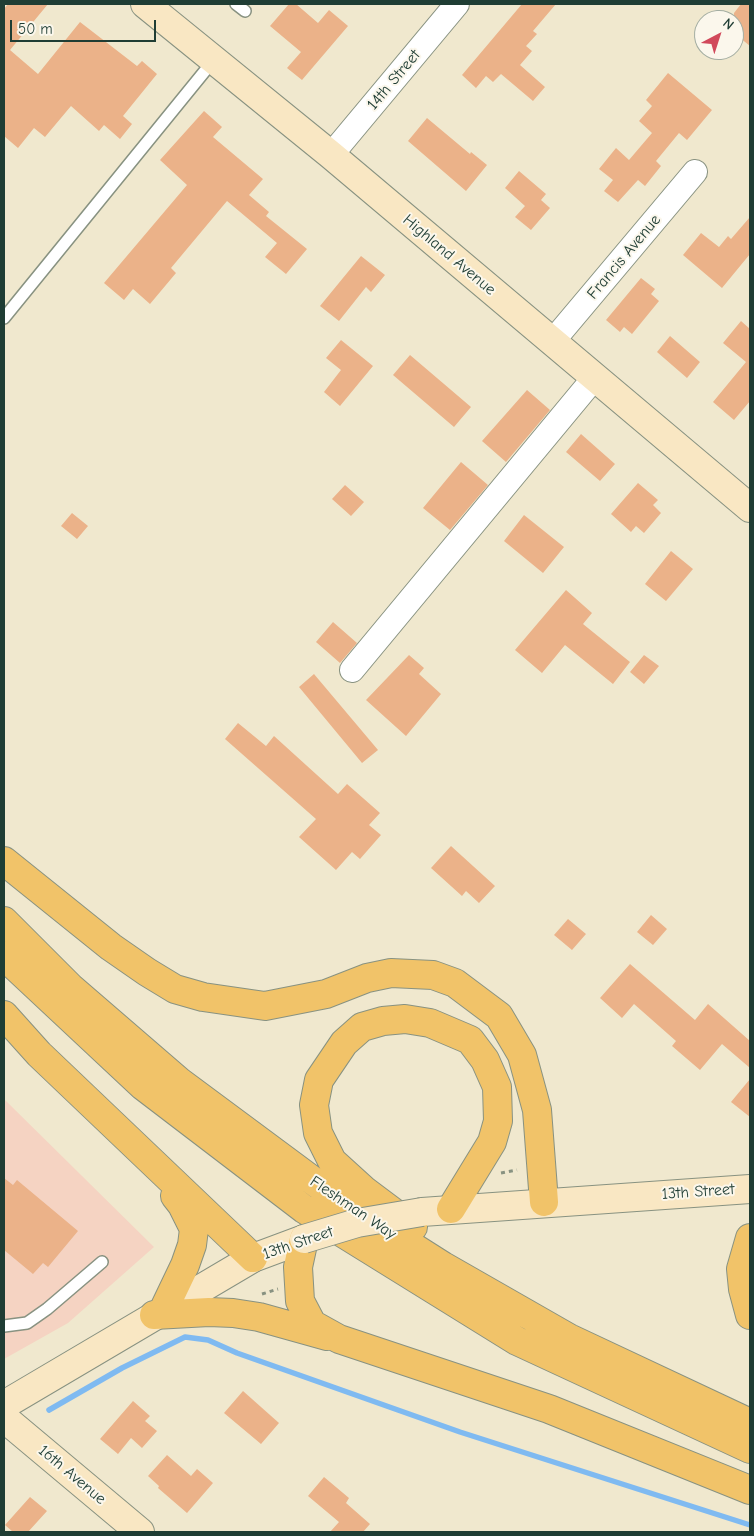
<!DOCTYPE html>
<html>
<head>
<meta charset="utf-8">
<style>
	body { margin:0 }
	#map { position:relative; width:754px; height:1536px; overflow:hidden; background:#f0e8ce; font-family:"Comic Neue",sans-serif }
	canvas { display:block }
	.frame { position:absolute; inset:0; border:5px solid #1f3d34; pointer-events:none }
	.north { position:absolute; left:694px; top:10px; width:50px; height:50px; box-sizing:border-box; background:#fbf7ec; border:1px solid #a3ada2; border-radius:50%; rotate:40deg; font-size:14px; font-weight:700; line-height:20px; text-align:center; color:#1f3d34 }
	.north::after { content:''; display:block; margin:auto; width:18px; height:22px; background:#d1495b; clip-path:polygon(50% 0,100% 100%,50% 72%,0 100%) }
	.scale { position:absolute; left:10px; top:20px; width:146px; height:22px; box-sizing:border-box; border:2px solid #1f3d34; border-top:0; padding-left:6px; font-size:15px; line-height:18px; white-space:nowrap; color:#1f3d34; -webkit-text-stroke:4px #fbf7ec; paint-order:stroke }
</style>
</head>
<body>
<div id="map">
<canvas width="754" height="1536"></canvas>
<div class="frame"></div>
<div class="north">N</div>
<div class="scale">50 m</div>
</div>
<script>
const c = document.querySelector('canvas').getContext('2d');
c.lineJoin = 'round';
function paint(path, color) { c.fillStyle = color; c.fill(path, 'evenodd'); }
const poly = rows => new Path2D(rows.map(r => 'M' + r).join(''));
function strokePath(path, color, width, dash) { c.strokeStyle = color; c.lineWidth = width; c.lineCap = dash ? 'butt' : 'round'; c.setLineDash(dash || []); c.stroke(path); }
function drawText(font, color, halo, rows, align = 'center') {
  c.font = font + ' "Comic Neue",sans-serif'; c.lineWidth = 4; c.setLineDash([]); c.textBaseline = 'middle'; c.strokeStyle = halo; c.fillStyle = color; for (const [text, x, y, turn = 0] of rows) {
    c.save(); c.translate(x, y); c.rotate((+turn || 0) * Math.PI / 180); c.textAlign = isNaN(turn) ? turn : align; if (halo) c.strokeText(text, 0, 0); c.fillText(text, 0, 0); c.restore();
  }
}
paint(poly([
	[4,1099,154,1247,68,1323,4,1359]
]), '#f5d3c2');
strokePath(poly([
	[49,1410,122,1368,185,1337,208,1340,237,1353,460,1432,750,1525]
]), '#7fbaf1', 5.5);
paint(poly([
	[8,4,48,4,10,50,38,74,80,22,137,66,142,61,157,74,123,116,132,124,120,139,104,125,99,131,71,106,45,137,34,128,18,148,4,136,4,9],
	[289,4,296,4,318,23,329,10,348,26,302,80,287,68,301,52,270,26],
	[522,4,556,4,533,31,537,34,526,46,532,51,520,65,545,87,533,101,501,74,493,82,486,76,476,88,462,75],
	[741,4,750,4,750,46,734,33,734,13],
	[668,73,712,110,687,140,679,133,656,161,661,166,645,186,638,180,618,202,604,191,613,180,599,169,616,148,629,160,652,133,639,121,652,106,646,100],
	[204,111,222,127,213,137,263,179,249,195,269,212,266,216,307,249,286,274,265,257,277,243,227,201,171,268,176,273,150,304,133,289,124,300,104,283,187,185,160,160],
	[427,118,470,154,471,152,487,165,466,191,408,141],
	[519,171,546,194,541,200,550,208,531,230,515,217,525,206,505,188],
	[750,217,750,254,722,288,683,255,701,233,719,247,728,236,731,239],
	[361,256,385,275,371,292,366,287,339,321,320,306],
	[641,278,655,289,651,294,659,301,632,334,624,327,620,332,606,320],
	[741,321,750,329,750,401,734,420,713,402,746,362,723,343],
	[670,336,700,362,687,378,657,352],
	[341,340,373,366,340,406,324,392,341,370,326,358],
	[410,355,471,407,454,427,393,375],
	[527,390,550,410,506,462,482,441],
	[581,434,615,464,600,481,566,452],
	[461,462,488,485,450,530,423,508],
	[638,483,658,500,653,505,661,513,644,533,636,526,631,532,611,514],
	[345,485,364,502,351,516,332,499],
	[72,513,88,526,77,539,61,526],
	[524,515,564,547,543,573,504,541],
	[671,551,693,569,666,601,645,584],
	[566,590,592,613,583,624,630,662,613,684,565,645,542,673,515,650],
	[333,622,357,643,340,663,316,642],
	[409,655,424,668,419,674,441,694,406,736,366,700],
	[644,655,659,666,644,684,630,672],
	[314,674,378,750,362,763,299,687],
	[238,723,266,746,274,736,338,794,347,784,380,813,369,825,381,835,360,859,352,852,336,870,299,837,316,819,225,739],
	[451,846,495,886,479,903,466,891,462,896,431,868],
	[651,915,667,929,653,945,637,932],
	[568,919,586,934,572,950,554,935],
	[630,964,695,1020,708,1004,750,1041,750,1068,722,1044,700,1070,672,1046,676,1041,634,1004,622,1018,600,998],
	[750,1079,750,1117,731,1102],
	[4,1178,13,1185,17,1180,78,1231,48,1267,43,1263,33,1274,4,1250],
	[243,1391,279,1423,261,1444,224,1413],
	[133,1401,150,1416,145,1421,157,1431,142,1448,131,1438,118,1454,100,1439],
	[167,1455,191,1476,197,1469,213,1483,187,1513,158,1488,159,1486,148,1476],
	[324,1477,349,1498,346,1503,370,1524,363,1532,330,1532,339,1522,308,1496],
	[30,1497,47,1511,28,1532,13,1532,5,1525]
]), '#ebb289');
const lane = poly([
	[236,4,245,11],
	[4,318,213,61],
	[4,1326,27,1323,47,1309,102,1262]
]);
const street = poly([
	[331,155,457,4],
	[552,342,695,172],
	[352,670,595,377]
]);
const secondary = poly([
	[145,4,331,155,750,508],
	[422,1212,750,1189],
	[4,1405,253,1258,304,1239],
	[4,1418,140,1532]
]);
const primary = poly([
	[4,861,111,947,147,972,175,989,203,997,265,1006,326,994,367,978,391,973,433,975,455,983,499,1016,522,1055,537,1110,544,1202],
	[4,921,70,987,180,1082,339,1200,443,1266,569,1338,750,1423],
	[4,956,143,1086,304,1209,517,1341,750,1449],
	[4,1015,39,1054,253,1258],
	[413,1227,365,1191,332,1161,318,1133,314,1105,319,1080,344,1043,362,1027,383,1021,405,1019,430,1023,470,1040,485,1060,497,1087,498,1121,492,1142,451,1209],
	[750,1238,741,1269,743,1289,750,1315],
	[304,1239,298,1267,300,1301,312,1324,339,1339,549,1409,750,1490],
	[163,1311,185,1265,192,1245,194,1229,182,1205,175,1196],
	[154,1315,209,1312,233,1313,259,1317,327,1336]
]);
strokePath(lane, '#889281', 14);
strokePath(street, '#889281', 26);
strokePath(secondary, '#889281', 30);
strokePath(primary, '#889281', 30);
strokePath(poly([
	[501,1173,517,1170],
	[262,1294,278,1289]
]), '#889281', 3, [4, 4]);
strokePath(lane, '#fff', 11);
strokePath(street, '#fff', 24);
strokePath(secondary, '#f9e7c3', 28);
strokePath(primary, '#f1c369', 28);
const secondaryBridge = poly([
	[304,1239,357,1223,422,1212]
]);
strokePath(secondaryBridge, '#889281', 30, []);
strokePath(secondaryBridge, '#f9e7c3', 28);
drawText('16px', '#1f3d34', '#fbf7ec', [
	["14th Street",394,80,-50],
	["Highland Avenue",449,255,40],
	["Francis Avenue",624,257,-50],
	["13th Street",698,1192,-4],
	["Fleshman Way",353,1208,34],
	["13th Street",298,1243,-19],
	["16th Avenue",72,1475,40]
]);
</script>
</body>
</html>
